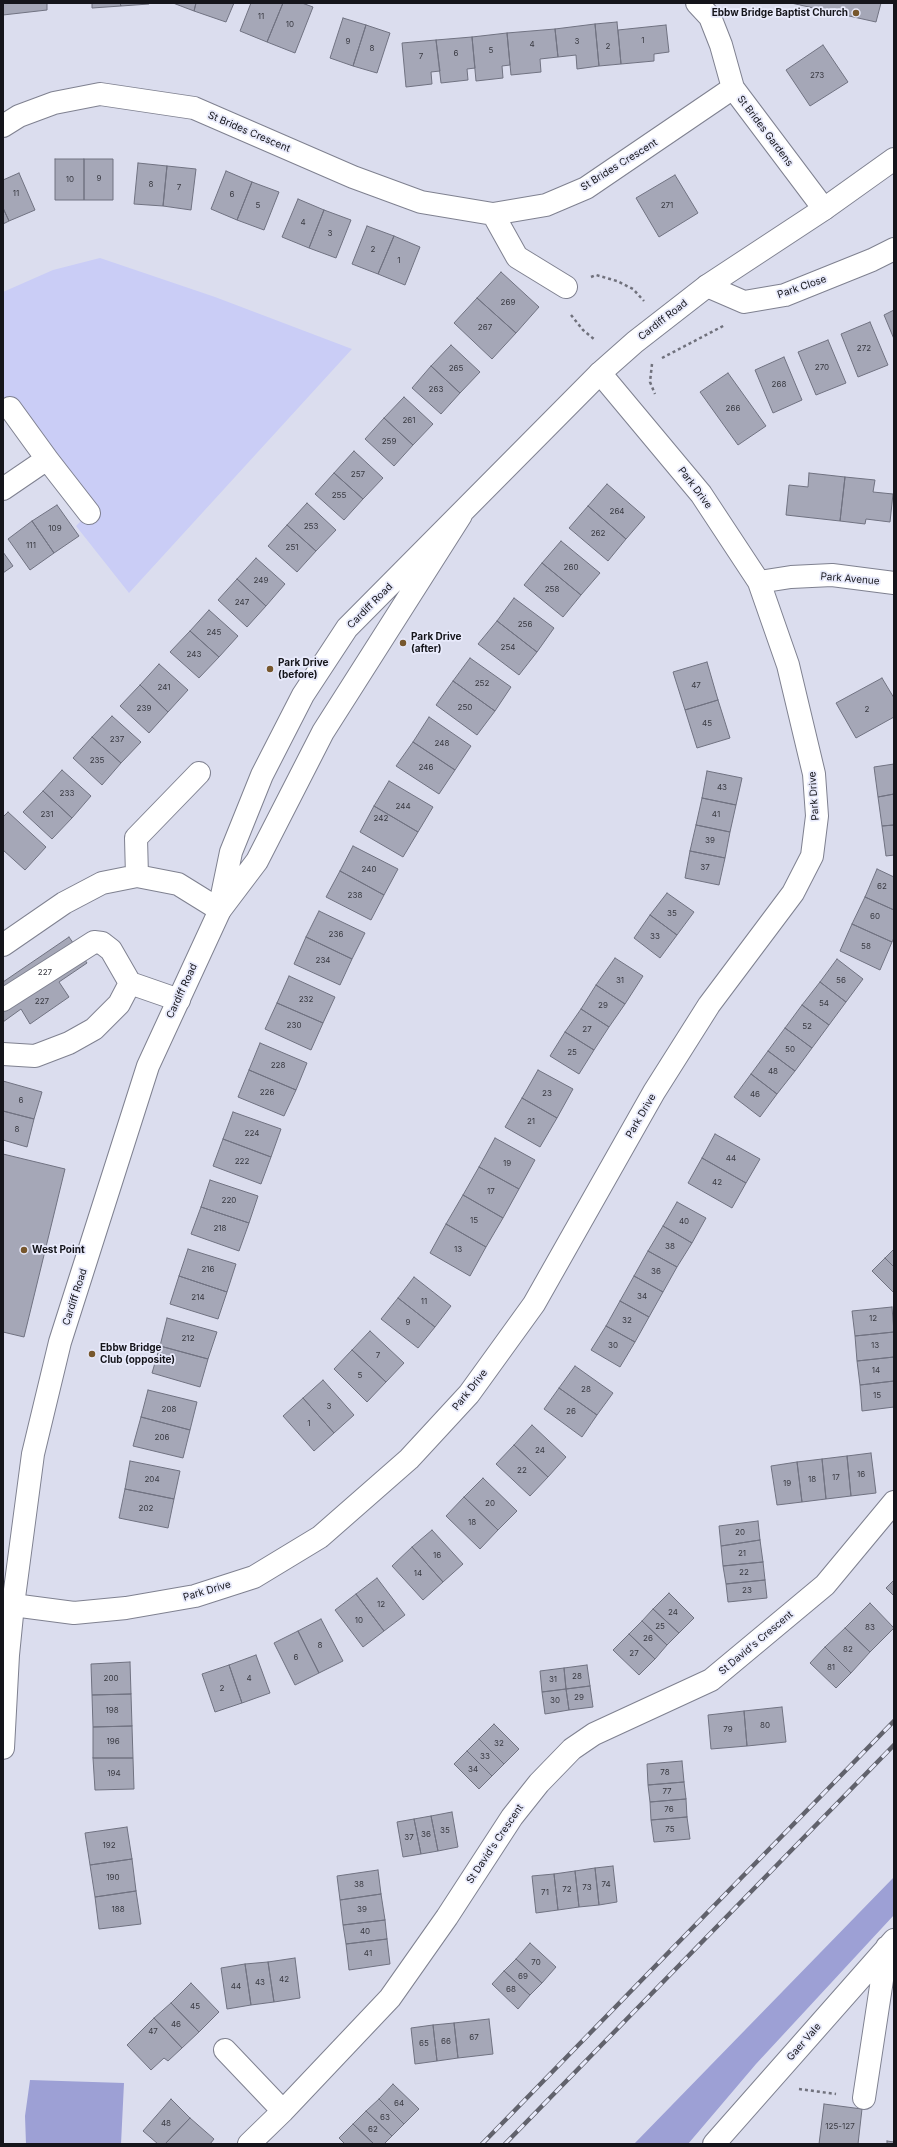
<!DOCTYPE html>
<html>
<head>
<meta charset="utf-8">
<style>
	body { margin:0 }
	#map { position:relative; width:897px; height:2147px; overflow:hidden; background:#dbddee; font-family:Inter,sans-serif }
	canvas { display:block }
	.frame { position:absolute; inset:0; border:4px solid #15151b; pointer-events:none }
</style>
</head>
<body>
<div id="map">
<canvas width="897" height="2147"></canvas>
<div class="frame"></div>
</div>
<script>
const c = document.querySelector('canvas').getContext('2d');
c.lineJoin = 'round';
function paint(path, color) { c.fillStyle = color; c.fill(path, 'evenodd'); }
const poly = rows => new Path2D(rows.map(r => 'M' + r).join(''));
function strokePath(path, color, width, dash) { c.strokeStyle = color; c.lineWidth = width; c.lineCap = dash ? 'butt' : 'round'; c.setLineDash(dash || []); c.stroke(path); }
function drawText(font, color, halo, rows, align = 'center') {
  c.font = font + ' Inter,sans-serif'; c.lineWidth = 3.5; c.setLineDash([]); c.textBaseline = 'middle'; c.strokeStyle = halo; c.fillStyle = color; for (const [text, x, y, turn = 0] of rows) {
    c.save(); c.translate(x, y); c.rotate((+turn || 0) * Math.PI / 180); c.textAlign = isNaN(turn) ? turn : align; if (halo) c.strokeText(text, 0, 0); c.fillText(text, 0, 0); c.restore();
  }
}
paint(poly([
	[100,258,215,297,352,349,129,593,76,526,89,513,10,408,3,396,3,292,53,270]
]), '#cacdf6');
paint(poly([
	[894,1877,894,1915,756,2064,688,2144,634,2144],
	[30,2080,124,2083,121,2144,26,2144,25,2116]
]), '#9da0d5');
const building = poly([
	[3,3,47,3,47,10,3,15,3,3],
	[92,3,120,3,121,6,92,8,92,3],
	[120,3,149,3,149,4,121,6,120,3],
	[173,3,196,3,194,11,173,3],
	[196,3,234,3,226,22,194,11,196,3],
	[251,3,283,3,267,42,240,31,251,3],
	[283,3,302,3,313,7,295,53,267,42,283,3],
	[791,3,881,3,876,22,791,3],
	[343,18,366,25,353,66,330,58,343,18],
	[617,22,621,64,599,66,595,24,617,22],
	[595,24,599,66,577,69,576,55,558,57,555,29,595,24],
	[366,25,390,33,377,73,353,66,366,25],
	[666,25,669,52,654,54,654,61,621,64,618,30,666,25],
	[555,29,558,57,540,59,541,72,511,75,507,33,555,29],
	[507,33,510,65,502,66,503,78,476,81,472,37,507,33],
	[472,37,475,68,467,69,468,80,441,83,436,40,472,37],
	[436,40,440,71,431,72,432,84,406,87,402,43,436,40],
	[823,45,848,82,810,106,786,70,823,45],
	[55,159,84,159,84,200,55,200,55,159],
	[84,159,113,159,113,200,84,200,84,159],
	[138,163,167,166,163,206,134,204,138,163],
	[167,166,196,169,191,210,163,206,167,166],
	[226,171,252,182,237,220,211,209,226,171],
	[19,173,35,210,9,221,3,208,3,180,19,173],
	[675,175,698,213,659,237,636,198,675,175],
	[252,182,279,192,264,230,237,220,252,182],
	[298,199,324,210,309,248,282,237,298,199],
	[3,208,9,221,3,224,3,208],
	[324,210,351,220,336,258,309,248,324,210],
	[367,226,394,236,378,274,352,264,367,226],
	[394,236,420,247,405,285,378,274,394,236],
	[501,272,539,307,516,333,477,298,501,272],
	[477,298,516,333,492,359,454,323,477,298],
	[894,310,894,339,884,315,894,310],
	[870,322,888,365,858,377,841,334,870,322],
	[828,340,846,383,816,395,798,352,828,340],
	[451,345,480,372,460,393,431,366,451,345],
	[784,357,802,400,773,413,755,370,784,357],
	[431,366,460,393,441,414,412,388,431,366],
	[728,373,766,426,738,445,700,392,728,373],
	[404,397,433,424,413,445,384,418,404,397],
	[384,418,413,445,394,466,365,439,384,418],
	[354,451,383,478,363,499,334,473,354,451],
	[334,473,363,499,344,520,315,494,334,473],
	[809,473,845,477,840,521,786,515,789,485,808,487,809,473],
	[845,477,875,480,873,492,893,494,890,522,866,519,865,524,840,521,845,477],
	[607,484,645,517,626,539,588,506,607,484],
	[307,503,336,530,316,551,287,525,307,503],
	[57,505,79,536,54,553,32,521,57,505],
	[588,506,626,539,608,561,569,528,588,506],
	[32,521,54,553,30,570,8,539,32,521],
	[287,525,316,551,297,572,268,546,287,525],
	[561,541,600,573,581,595,542,563,561,541],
	[3,552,13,566,3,573,3,552],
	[256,558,285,584,266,606,237,579,256,558],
	[542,563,581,595,563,617,524,585,542,563],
	[237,579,266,606,247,627,218,600,237,579],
	[514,598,554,628,537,652,497,621,514,598],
	[209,610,238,636,219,657,190,631,209,610],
	[497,621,537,652,519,675,478,644,497,621],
	[190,631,219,657,199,678,170,652,190,631],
	[470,658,511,687,495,711,453,681,470,658],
	[707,662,718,700,685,710,673,672,707,662],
	[159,664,188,690,168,712,140,685,159,664],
	[882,678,894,698,894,717,856,738,836,703,882,678],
	[453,681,495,711,477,735,436,705,453,681],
	[140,685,168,712,149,733,120,706,140,685],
	[718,700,730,738,697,748,685,710,718,700],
	[112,716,141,742,121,763,92,737,112,716],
	[429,717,471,746,455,770,413,742,429,717],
	[92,737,121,763,102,785,73,758,92,737],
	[413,742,455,770,439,794,396,766,413,742],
	[894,764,894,794,878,797,874,767,894,764],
	[62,770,91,796,72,818,43,791,62,770],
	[707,771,742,778,736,805,702,798,707,771],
	[389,781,433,807,418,832,374,806,389,781],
	[43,791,72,818,52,839,23,812,43,791],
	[894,794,894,825,882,826,878,797,894,794],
	[702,798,736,805,730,832,696,825,702,798],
	[374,806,418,832,403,857,360,832,374,806],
	[8,812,46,847,25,870,3,850,3,817,8,812],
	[696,825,730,832,725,858,690,851,696,825],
	[894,825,894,855,886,856,882,826,894,825],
	[353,846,398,869,384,895,340,871,353,846],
	[690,851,725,858,719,885,685,878,690,851],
	[877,869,894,877,894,910,865,897,877,869],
	[340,871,384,895,371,920,326,897,340,871],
	[667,893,694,912,677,935,650,915,667,893],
	[865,897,894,910,894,938,892,942,852,924,865,897],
	[319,911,365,933,352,959,306,937,319,911],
	[650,915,677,935,660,958,634,938,650,915],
	[852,924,892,942,880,970,840,951,852,924],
	[69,937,87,963,59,982,69,997,30,1024,21,1009,3,1022,3,982,69,937],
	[306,937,352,959,340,985,294,964,306,937],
	[615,958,643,976,625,1004,596,985,615,958],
	[837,959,863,979,846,1002,820,982,837,959],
	[289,976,335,997,323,1023,277,1003,289,976],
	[820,982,846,1002,829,1025,802,1005,820,982],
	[596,985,625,1004,609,1027,581,1009,596,985],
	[277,1003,323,1023,311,1050,265,1029,277,1003],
	[802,1005,829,1025,812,1048,785,1028,802,1005],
	[581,1009,609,1027,594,1050,565,1032,581,1009],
	[785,1028,812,1048,795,1071,768,1051,785,1028],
	[565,1032,594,1050,579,1074,550,1056,565,1032],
	[260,1043,307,1063,296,1090,249,1070,260,1043],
	[768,1051,795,1071,777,1094,751,1074,768,1051],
	[249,1070,296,1090,284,1116,238,1097,249,1070],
	[538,1070,573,1089,557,1118,522,1098,538,1070],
	[751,1074,777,1094,760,1117,734,1097,751,1074],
	[3,1081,42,1092,34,1119,3,1111,3,1081],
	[522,1098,557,1118,540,1147,505,1127,522,1098],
	[3,1111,34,1119,27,1147,3,1140,3,1111],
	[233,1112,281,1129,271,1157,223,1139,233,1112],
	[715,1134,760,1159,746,1183,702,1158,715,1134],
	[495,1138,535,1160,519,1189,479,1167,495,1138],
	[223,1139,271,1157,261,1184,213,1166,223,1139],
	[3,1154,65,1169,24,1337,3,1332,3,1154],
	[702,1158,746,1183,732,1208,688,1183,702,1158],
	[479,1167,519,1189,503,1218,463,1195,479,1167],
	[210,1180,258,1196,249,1223,201,1207,210,1180],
	[463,1195,503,1218,486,1247,446,1224,463,1195],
	[677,1202,706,1218,692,1243,663,1226,677,1202],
	[201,1207,249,1223,239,1251,191,1234,201,1207],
	[446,1224,486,1247,470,1276,430,1253,446,1224],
	[663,1226,692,1243,677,1267,648,1251,663,1226],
	[188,1249,236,1264,227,1292,179,1276,188,1249],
	[894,1249,894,1267,885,1258,894,1249],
	[648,1251,677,1267,663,1292,634,1276,648,1251],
	[885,1258,894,1267,894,1293,872,1271,885,1258],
	[179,1276,227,1292,218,1319,170,1304,179,1276],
	[634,1276,663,1292,649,1317,620,1301,634,1276],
	[414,1277,451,1306,435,1327,398,1298,414,1277],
	[398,1298,435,1327,418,1348,381,1319,398,1298],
	[620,1301,649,1317,635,1342,606,1326,620,1301],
	[892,1307,894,1332,855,1336,852,1311,892,1307],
	[167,1318,217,1332,208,1359,160,1346,167,1318],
	[606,1326,635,1342,620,1367,591,1350,606,1326],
	[370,1331,404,1363,386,1382,352,1350,370,1331],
	[894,1332,894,1357,857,1361,855,1336,894,1332],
	[160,1346,208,1359,200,1387,152,1373,160,1346],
	[352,1350,386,1382,367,1402,334,1369,352,1350],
	[894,1357,894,1381,860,1385,857,1361,894,1357],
	[575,1366,613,1393,597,1415,559,1388,575,1366],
	[323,1380,354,1415,334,1433,303,1398,323,1380],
	[894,1381,894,1407,862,1411,860,1385,894,1381],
	[559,1388,597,1415,582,1437,544,1409,559,1388],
	[148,1390,197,1402,190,1430,141,1417,148,1390],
	[303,1398,334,1433,314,1451,283,1416,303,1398],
	[141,1417,190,1430,183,1458,133,1446,141,1417],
	[532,1425,566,1457,548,1477,514,1445,532,1425],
	[514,1445,548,1477,530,1496,496,1464,514,1445],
	[871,1453,876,1493,851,1496,847,1456,871,1453],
	[847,1456,851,1496,826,1499,822,1459,847,1456],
	[822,1459,826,1499,802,1502,797,1462,822,1459],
	[130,1461,180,1471,174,1499,125,1489,130,1461],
	[797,1462,802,1502,777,1505,771,1466,797,1462],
	[483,1478,517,1511,498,1530,464,1497,483,1478],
	[125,1489,174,1499,168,1528,119,1518,125,1489],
	[464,1497,498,1530,480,1549,446,1516,464,1497],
	[758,1521,760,1540,721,1546,719,1526,758,1521],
	[432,1530,463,1564,443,1582,412,1547,432,1530],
	[760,1540,763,1562,723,1566,721,1546,760,1540],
	[412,1547,443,1582,423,1600,392,1566,412,1547],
	[763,1562,765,1580,726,1584,723,1566,763,1562],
	[377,1578,405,1615,384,1631,356,1594,377,1578],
	[765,1580,767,1598,728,1602,726,1584,765,1580],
	[894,1580,894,1596,886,1588,894,1580],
	[669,1593,694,1618,679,1633,653,1609,669,1593],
	[356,1594,384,1631,363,1647,335,1610,356,1594],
	[870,1603,894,1628,870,1652,845,1628,870,1603],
	[653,1609,679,1633,667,1645,642,1621,653,1609],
	[321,1619,343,1661,319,1673,298,1631,321,1619],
	[642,1621,667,1645,655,1659,629,1634,642,1621],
	[845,1628,870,1652,851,1673,825,1647,845,1628],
	[298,1631,319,1673,295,1685,274,1643,298,1631],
	[629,1634,655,1659,639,1675,613,1650,629,1634],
	[825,1647,851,1673,836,1688,810,1663,825,1647],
	[256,1655,270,1693,242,1703,229,1665,256,1655],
	[130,1662,131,1694,92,1695,91,1664,130,1662],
	[229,1665,242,1703,215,1712,202,1674,229,1665],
	[587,1665,590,1686,566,1689,564,1668,587,1665],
	[564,1668,566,1689,542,1692,540,1671,564,1668],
	[590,1686,593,1707,569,1710,566,1689,590,1686],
	[566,1689,569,1710,545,1714,542,1692,566,1689],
	[131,1694,132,1726,93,1727,92,1695,131,1694],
	[782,1707,786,1742,747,1746,744,1711,782,1707],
	[744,1711,747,1746,711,1749,708,1715,744,1711],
	[494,1724,519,1749,504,1764,479,1739,494,1724],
	[132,1726,133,1758,93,1758,93,1727,132,1726],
	[479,1739,504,1764,492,1776,467,1751,479,1739],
	[467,1751,492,1776,479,1789,454,1764,467,1751],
	[93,1758,133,1758,134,1789,95,1790,93,1758],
	[682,1761,684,1782,648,1785,647,1764,682,1761],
	[684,1782,686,1799,650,1802,648,1785,684,1782],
	[686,1799,687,1817,651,1820,650,1802,686,1799],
	[452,1812,458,1847,438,1851,431,1816,452,1812],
	[431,1816,438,1851,421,1854,414,1819,431,1816],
	[687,1817,690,1839,654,1842,651,1820,687,1817],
	[414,1819,421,1854,403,1857,397,1822,414,1819],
	[127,1827,132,1859,90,1865,85,1833,127,1827],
	[132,1859,136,1891,95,1897,90,1865,132,1859],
	[613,1866,617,1902,599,1905,595,1868,613,1866],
	[595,1868,599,1905,579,1907,575,1871,595,1868],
	[378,1870,381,1894,340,1900,337,1876,378,1870],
	[575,1871,579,1907,558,1910,554,1874,575,1871],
	[554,1874,558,1910,536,1913,532,1876,554,1874],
	[136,1891,141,1924,99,1929,95,1897,136,1891],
	[381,1894,385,1920,343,1925,340,1900,381,1894],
	[385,1920,387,1939,346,1944,343,1925,385,1920],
	[387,1939,390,1964,349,1970,346,1944,387,1939],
	[530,1943,556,1967,542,1983,516,1959,530,1943],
	[295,1958,300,1998,274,2002,268,1962,295,1958],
	[516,1959,542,1983,530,1995,504,1971,516,1959],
	[268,1962,274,2002,251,2005,245,1964,268,1962],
	[245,1964,251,2005,227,2009,221,1968,245,1964],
	[504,1971,530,1995,518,2009,492,1984,504,1971],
	[191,1983,219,2012,199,2032,171,2003,191,1983],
	[171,2003,199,2032,182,2048,154,2018,171,2003],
	[154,2018,182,2048,168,2061,164,2058,151,2070,127,2045,154,2018],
	[489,2019,493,2054,458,2058,454,2023,489,2019],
	[454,2023,458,2058,437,2061,433,2025,454,2023],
	[433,2025,437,2061,415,2064,411,2028,433,2025],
	[393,2084,419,2109,404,2124,379,2099,393,2084],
	[171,2099,190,2118,165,2144,158,2144,143,2131,171,2099],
	[379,2099,404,2124,392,2136,366,2111,379,2099],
	[824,2104,862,2109,858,2144,819,2144,824,2104],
	[366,2111,392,2136,384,2144,374,2144,353,2124,366,2111],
	[190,2118,214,2139,210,2144,165,2144,190,2118],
	[353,2124,374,2144,345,2144,339,2138,353,2124],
	[887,2141,894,2142,894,2144,887,2144,887,2141]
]);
paint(building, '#a5a7b7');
strokePath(building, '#707281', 1);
const minor = poly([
	[697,3,710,17,721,45,733,88,824,209],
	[3,126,19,116,54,103,100,94,194,108,353,177,421,202,493,214,517,257,566,287],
	[493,214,546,205,586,188,733,88],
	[707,286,744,302,785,295,872,260,894,249],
	[10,408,47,459],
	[3,489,47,459,89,513],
	[759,582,791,577,832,575,894,583],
	[137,876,136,838,199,773],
	[3,945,64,903,102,883,137,876,178,884,220,910],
	[130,983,179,1000],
	[3,1000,94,942,102,943,111,950,130,983,119,1004,94,1029,69,1043,35,1056,3,1054],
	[13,1605,74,1613,126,1608,195,1596,254,1577,320,1537,409,1459,469,1394,534,1304,654,1092,709,1005,793,893,812,856,817,816,814,774,788,665,759,582,701,494,600,373],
	[225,2050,283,2111],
	[864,2098,887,1947],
	[249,2144,283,2111,390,1998,447,1917,512,1817,539,1783,572,1749,594,1734,711,1680,825,1585,894,1502],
	[714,2144,894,1940]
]);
const major = poly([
	[220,905,231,852,262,775,303,695,347,628,600,373,635,342,707,286,824,209,894,159],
	[3,1748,8,1655,13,1605,33,1454,60,1342,148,1066,220,910,257,861,323,732,461,515]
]);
strokePath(minor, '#7f8190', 24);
strokePath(major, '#7f8190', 24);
strokePath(poly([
	[591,277,596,275,617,281,633,289,644,301],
	[571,315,583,330,595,340],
	[662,358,725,325],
	[652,364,650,382,655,394],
	[799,2089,836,2094]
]), '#70717c', 2.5, [3, 3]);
strokePath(minor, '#fff', 22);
strokePath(major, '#fff', 22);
const rail = poly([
	[482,2144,894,1721],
	[505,2144,894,1745]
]);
strokePath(rail, '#61626c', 4.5);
strokePath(rail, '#e8eafb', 3, [9]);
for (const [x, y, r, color] of [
	[856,13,4,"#77572d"],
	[403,643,4,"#77572d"],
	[270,669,4,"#77572d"],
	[24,1250,4,"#77572d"],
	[92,1354,4,"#77572d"]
]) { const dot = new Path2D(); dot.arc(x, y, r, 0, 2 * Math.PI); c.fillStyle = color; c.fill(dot); strokePath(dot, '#e8eafb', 1.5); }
drawText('8px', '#393a42', null, [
	["11",261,17],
	["10",290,25],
	["1",643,41],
	["9",348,42],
	["3",577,42],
	["4",532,45],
	["2",608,47],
	["8",372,49],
	["5",491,51],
	["6",456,54],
	["7",421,57],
	["273",817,76],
	["9",99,179],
	["10",70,180],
	["8",151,185],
	["7",179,188],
	["11",16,194],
	["6",232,195],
	["5",258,206],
	["271",667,206],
	["4",303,223],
	["3",330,234],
	["2",373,250],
	["1",399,261],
	["269",508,303],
	["267",485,328],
	["272",864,349],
	["270",822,368],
	["265",456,369],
	["268",779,385],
	["263",436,390],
	["266",733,409],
	["261",409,421],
	["259",389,442],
	["257",358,475],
	["255",339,496],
	["264",617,512],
	["253",311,527],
	["109",55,529],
	["262",598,534],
	["111",31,546],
	["251",292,548],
	["260",571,568],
	["249",261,581],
	["258",552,590],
	["247",242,603],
	["256",525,625],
	["245",214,633],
	["254",508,648],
	["243",194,655],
	["252",482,684],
	["47",696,686],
	["241",164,688],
	["250",465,708],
	["239",144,709],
	["2",867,710],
	["45",707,724],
	["237",117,740],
	["248",442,744],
	["235",97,761],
	["246",426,768],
	["43",722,788],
	["233",67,794],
	["244",403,807],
	["231",47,815],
	["41",716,815],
	["242",381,819],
	["39",710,841],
	["37",705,868],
	["240",369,870],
	["62",882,887],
	["238",355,896],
	["35",672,914],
	["60",875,917],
	["236",336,935],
	["33",655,937],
	["58",866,947],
	["234",323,961],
	["227",45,973],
	["31",620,981],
	["56",841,981],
	["232",306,1000],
	["227",42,1002],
	["54",824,1004],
	["29",603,1006],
	["230",294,1026],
	["52",807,1027],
	["27",587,1030],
	["50",790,1050],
	["25",572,1053],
	["228",278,1066],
	["48",773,1072],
	["226",267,1093],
	["23",547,1094],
	["46",755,1095],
	["6",21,1101],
	["21",531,1122],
	["8",17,1130],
	["224",252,1134],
	["44",731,1159],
	["222",242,1162],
	["19",507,1164],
	["42",717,1183],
	["17",491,1192],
	["220",229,1201],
	["15",474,1221],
	["40",684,1222],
	["218",220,1229],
	["38",670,1247],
	["13",458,1250],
	["216",208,1270],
	["36",656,1272],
	["34",642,1297],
	["214",198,1298],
	["11",424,1302],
	["12",873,1319],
	["32",627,1321],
	["9",408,1323],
	["212",188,1339],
	["30",613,1346],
	["13",875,1346],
	["7",378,1356],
	["14",876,1371],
	["5",360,1376],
	["28",586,1390],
	["15",877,1396],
	["3",329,1407],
	["208",169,1410],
	["26",571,1412],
	["1",309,1424],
	["206",162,1438],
	["24",540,1451],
	["22",522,1471],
	["16",861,1475],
	["17",836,1478],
	["204",152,1480],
	["18",812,1480],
	["19",787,1484],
	["20",490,1504],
	["202",146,1509],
	["18",472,1523],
	["20",740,1533],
	["21",742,1554],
	["16",437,1556],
	["22",744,1573],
	["14",418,1574],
	["23",747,1591],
	["12",381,1605],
	["24",673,1613],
	["10",359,1621],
	["25",660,1627],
	["83",870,1628],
	["26",648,1639],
	["8",320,1646],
	["82",848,1650],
	["27",634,1654],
	["6",296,1658],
	["81",831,1668],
	["28",577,1677],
	["200",111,1679],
	["4",249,1679],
	["31",553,1680],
	["2",222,1689],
	["29",579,1698],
	["30",555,1701],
	["198",112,1711],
	["80",765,1726],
	["79",728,1730],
	["196",113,1742],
	["32",499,1744],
	["33",485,1757],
	["34",473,1770],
	["78",665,1773],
	["194",114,1774],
	["77",667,1792],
	["76",669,1810],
	["75",670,1830],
	["35",445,1831],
	["36",426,1835],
	["37",409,1838],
	["192",109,1846],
	["190",113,1878],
	["38",359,1885],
	["74",606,1885],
	["73",587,1888],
	["72",567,1890],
	["71",545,1893],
	["188",118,1910],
	["39",362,1910],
	["40",365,1932],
	["41",368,1954],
	["70",536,1963],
	["69",523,1977],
	["42",284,1980],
	["43",260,1983],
	["44",236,1987],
	["68",511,1990],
	["45",195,2007],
	["46",176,2025],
	["47",153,2032],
	["67",474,2038],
	["66",446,2042],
	["65",424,2044],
	["64",399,2104],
	["63",385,2118],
	["48",166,2124],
	["125-127",840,2127],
	["62",373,2130]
]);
drawText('bold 10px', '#15151b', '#e8eafb', [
	["Ebbw Bridge Baptist Church",848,13,"right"],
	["Park Drive",411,637],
	["(after)",411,649],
	["Park Drive",278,663],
	["(before)",278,675],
	["West Point",32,1250],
	["Ebbw Bridge",100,1348],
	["Club (opposite)",100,1360]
], 'left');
drawText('10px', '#15151b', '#e8eafb', [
	["St Brides Gardens",765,131,53],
	["St Brides Crescent",249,132,23],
	["St Brides Crescent",619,165,-32],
	["Park Close",802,287,-19],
	["Cardiff Road",663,320,-38],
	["Park Drive",695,488,53],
	["Park Avenue",850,579,5],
	["Cardiff Road",370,606,-45],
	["Park Drive",814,796,-94],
	["Cardiff Road",182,991,-65],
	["Park Drive",641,1116,-60],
	["Cardiff Road",75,1297,-72],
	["Park Drive",470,1390,-51],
	["Park Drive",207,1591,-16],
	["St David's Crescent",756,1643,-40],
	["St David's Crescent",495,1844,-56],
	["Gaer Vale",804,2042,-49]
]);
</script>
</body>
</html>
